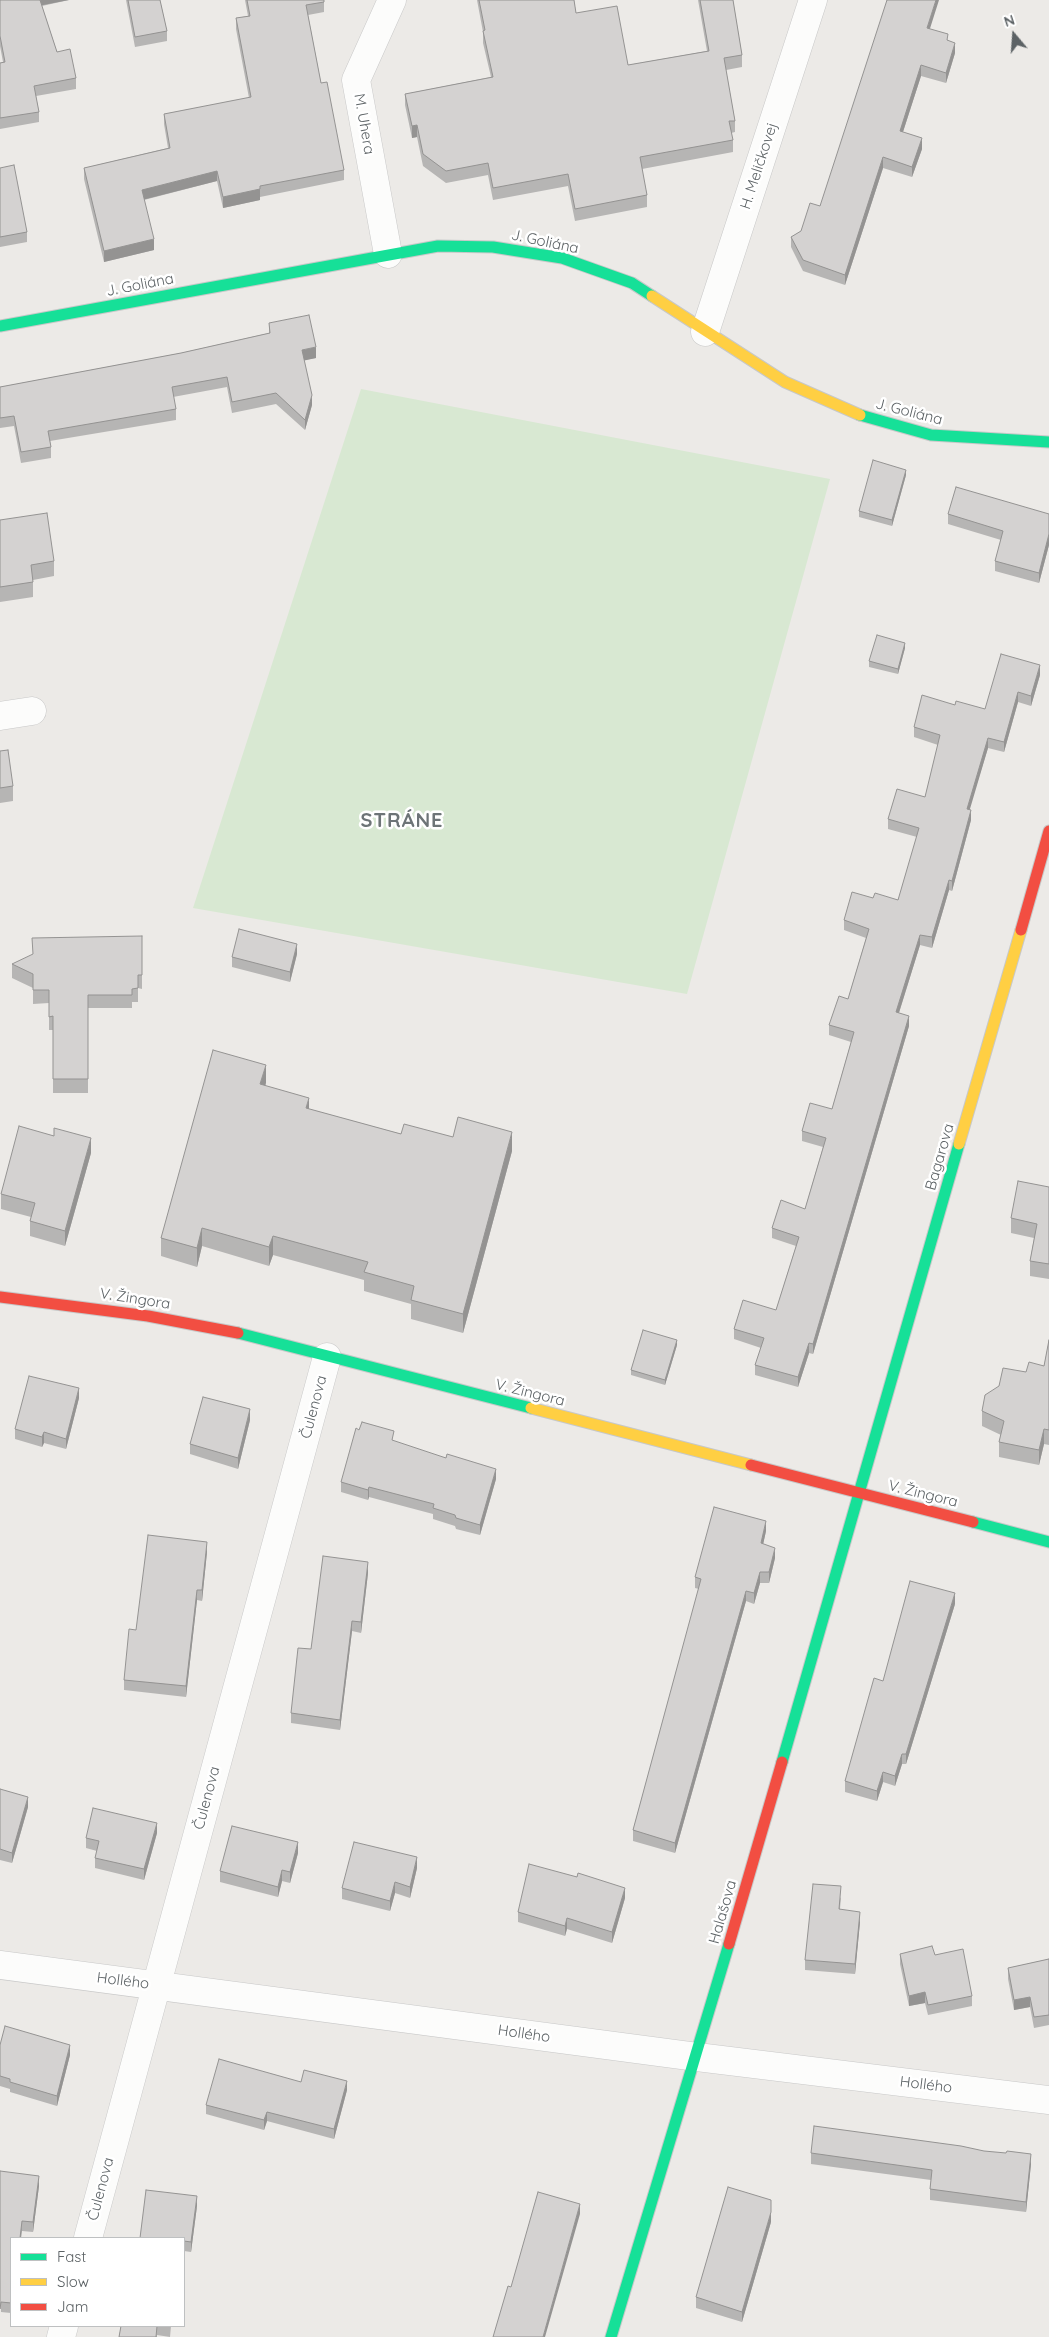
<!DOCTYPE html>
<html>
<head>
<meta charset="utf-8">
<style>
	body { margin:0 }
	#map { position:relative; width:1049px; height:2337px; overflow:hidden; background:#eceae7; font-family:Quicksand,sans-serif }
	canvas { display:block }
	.legend { position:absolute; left:10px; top:2237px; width:175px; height:90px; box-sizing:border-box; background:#fff; border:1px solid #bec0c1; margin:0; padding:6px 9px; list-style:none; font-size:15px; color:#5c6265 }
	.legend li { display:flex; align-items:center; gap:10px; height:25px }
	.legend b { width:25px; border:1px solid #bec0c1 }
	.north { position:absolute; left:989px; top:10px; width:50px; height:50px; -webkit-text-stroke:4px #fff; paint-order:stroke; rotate:342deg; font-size:14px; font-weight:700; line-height:20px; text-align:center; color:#5c6265 }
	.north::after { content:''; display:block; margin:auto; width:18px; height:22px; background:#5c6265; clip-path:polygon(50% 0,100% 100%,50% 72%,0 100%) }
</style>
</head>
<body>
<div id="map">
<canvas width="1049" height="2337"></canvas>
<ul class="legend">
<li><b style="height:6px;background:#16e098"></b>Fast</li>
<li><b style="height:6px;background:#ffcf43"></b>Slow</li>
<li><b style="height:6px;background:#f24e42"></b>Jam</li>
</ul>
<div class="north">N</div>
</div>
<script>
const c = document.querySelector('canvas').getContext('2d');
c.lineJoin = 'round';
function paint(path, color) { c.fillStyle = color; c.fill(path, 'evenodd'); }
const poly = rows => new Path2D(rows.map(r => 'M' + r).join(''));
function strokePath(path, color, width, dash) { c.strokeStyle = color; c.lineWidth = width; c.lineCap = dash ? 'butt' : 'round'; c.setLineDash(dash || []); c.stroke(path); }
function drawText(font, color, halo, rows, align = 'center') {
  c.font = font + ' Quicksand,sans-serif'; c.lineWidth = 5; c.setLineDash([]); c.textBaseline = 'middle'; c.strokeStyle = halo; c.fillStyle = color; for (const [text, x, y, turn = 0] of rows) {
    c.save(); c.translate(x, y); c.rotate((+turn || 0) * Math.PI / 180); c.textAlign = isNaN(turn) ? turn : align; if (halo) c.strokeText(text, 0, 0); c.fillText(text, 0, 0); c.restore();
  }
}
paint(poly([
	[361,389,830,479,687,994,193,908]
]), '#d8e8d2');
const street = poly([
	[388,254,356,80,392,0],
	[705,332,813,0],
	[0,716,32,711],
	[0,1965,697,2057,1049,2100],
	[88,2238,327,1357],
	[61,2337,64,2326]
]);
const fast = poly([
	[0,326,438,246,493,247,562,258,632,283,652,296],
	[860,415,931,435,1049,442],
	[238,1333,531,1408],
	[973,1522,1049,1542],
	[782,1762,959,1144],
	[611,2337,729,1944]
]);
const slow = poly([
	[652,296,785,382,860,415],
	[959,1144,1021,930],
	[531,1408,751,1465]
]);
const jam = poly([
	[1021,930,1049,831],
	[0,1297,148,1316,238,1333],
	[751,1465,973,1522],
	[729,1944,782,1762]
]);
strokePath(street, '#c8c8c8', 29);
strokePath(fast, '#c7c8c8', 13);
strokePath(slow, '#c7c8c8', 13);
strokePath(jam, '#c7c8c8', 13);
strokePath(street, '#fcfcfb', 28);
strokePath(fast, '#16e098', 11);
strokePath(slow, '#ffcf43', 11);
strokePath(jam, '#f24e42', 11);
paint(poly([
	[0,0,69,0,42,6,57,52,76,78,76,89,36,96,39,112,39,122,0,129,0,63,3,62,0,46],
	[126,0,160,0,167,31,167,41,135,47],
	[245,0,324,0,324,12,308,15,321,83,344,170,344,180,260,197,260,200,223,208,217,181,144,200,154,250,104,262,84,179,84,168,168,148,164,124,164,114,249,98,236,29,236,18,248,16],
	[477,0,574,0,576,13,628,65,707,51,698,0,733,0,742,55,742,67,726,70,735,121,735,132,731,133,733,140,733,152,642,169,647,195,647,207,575,221,568,186,493,200,488,175,446,183,423,166,417,137,412,138,405,105,405,94,491,77,483,43,483,32],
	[930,29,948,40,955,53,946,83,921,76,903,132,922,149,912,177,883,168,845,285,803,271,791,247,791,237,801,231,820,206],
	[0,168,27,232,27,242,0,247],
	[269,323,316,358,304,360,312,405,305,430,276,404,232,413,227,387,173,397,176,409,176,420,50,441,51,447,51,458,21,463,14,426,0,428,0,387,181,353,269,333],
	[906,475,892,526,859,517,859,511],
	[948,514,1049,514,1049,545,1039,583,995,571,995,561,1001,540,948,524],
	[0,520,54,561,54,576,33,580,33,597,0,602],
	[905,648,898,674,869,667,869,661],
	[1040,675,1031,706,1018,702,1004,752,988,748,969,809,971,820,952,891,949,890,932,948,920,945,899,1013,909,1026,813,1354,809,1353,798,1387,755,1375,755,1365,761,1348,734,1339,734,1329,776,1310,796,1246,772,1238,772,1228,805,1209,823,1147,802,1141,802,1131,832,1109,851,1042,829,1035,829,1025,848,999,866,938,844,930,844,920,873,898,898,900,917,837,888,829,888,819,925,797,938,745,914,737,914,727,955,705,985,709],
	[0,751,13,786,13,801,0,803],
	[142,936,142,989,138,988,138,1002,132,1002,132,1008,88,1008,88,1093,53,1093,53,1030,49,1030,49,1003,33,1004,33,988,12,978,12,964],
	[297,954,290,982,232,967,232,957],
	[266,1083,265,1086,309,1109,401,1134,453,1137,512,1151,463,1333,411,1319,411,1304,364,1291,364,1280,273,1255,269,1266,202,1246,197,1267,161,1256,161,1238],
	[91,1153,65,1246,30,1236,30,1221,31,1217,1,1209,1,1194],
	[1049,1187,1049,1279,1030,1276,1030,1261,1034,1238,1011,1233,1011,1218],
	[1049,1340,1049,1445,1044,1444,1039,1465,999,1457,999,1442,1001,1435,982,1426,982,1411,1026,1372,1044,1366],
	[677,1345,665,1385,631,1375,631,1370],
	[79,1398,66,1449,44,1443,42,1447,15,1439,15,1429],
	[250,1420,238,1469,190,1454,190,1444],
	[394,1441,496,1479,480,1535,456,1529,455,1526,433,1519,433,1514,369,1497,368,1500,341,1492,341,1482],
	[766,1531,763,1544,775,1558,769,1583,760,1583,754,1604,746,1601,675,1853,633,1841,633,1830,699,1589,695,1588,695,1577],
	[207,1552,202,1601,197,1600,186,1697,124,1690,124,1680,136,1630],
	[368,1573,361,1633,352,1631,340,1730,291,1723,291,1713,311,1649],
	[955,1604,906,1764,902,1764,895,1786,883,1782,877,1801,845,1792,845,1781,883,1681],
	[0,1789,28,1807,12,1863,0,1860],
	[157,1833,144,1880,95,1868,95,1858,97,1851,86,1848,86,1838],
	[298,1853,290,1883,282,1881,278,1897,220,1882,220,1871],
	[417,1868,410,1898,395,1893,390,1911,342,1899,342,1888],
	[577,1877,625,1898,612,1943,567,1929,565,1936,518,1922,518,1912],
	[841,1897,840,1909,860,1922,855,1974,805,1970,805,1960],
	[900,1954,935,1955,972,1996,972,2006,928,2015,925,2003,909,2006,900,1964],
	[1049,1959,1049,2025,1034,2028,1030,2007,1014,2010,1008,1979,1008,1968],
	[0,2045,70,2055,57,2106,10,2092,10,2089,0,2086],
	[301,2082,347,2090,334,2139,267,2121,264,2130,206,2114,206,2105],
	[811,2153,1031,2164,1026,2212,930,2200,930,2189,931,2180,811,2164],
	[0,2171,39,2186,33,2232,22,2231,21,2238,11,2238,11,2313,1,2312],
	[197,2206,191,2252,184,2251,184,2238],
	[771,2222,742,2322,696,2308,696,2297],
	[121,2326,171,2326,170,2337,157,2335,157,2337,119,2337]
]), '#b6b5b4');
paint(poly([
	[38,0,69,0,38,6],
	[936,0,939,0,927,38,927,28],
	[955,43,955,53,946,83,946,73],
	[921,65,921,76,900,141,900,131],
	[417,125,417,137,412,138,412,126],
	[922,138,922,149,912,177,912,167],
	[883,157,883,168,845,285,845,275],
	[217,171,217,181,142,200,142,190],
	[260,189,260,200,223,208,223,197],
	[154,239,154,250,104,262,104,251],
	[316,347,316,358,302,361,302,350],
	[312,395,312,405,305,430,305,420],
	[906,470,906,475,892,526,892,520],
	[1049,534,1049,545,1039,583,1039,573],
	[905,643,905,648,898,674,898,669],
	[1040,665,1040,675,1031,706,1031,696],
	[1018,692,1018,702,1004,752,1004,742],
	[988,738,988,748,967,819,967,809],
	[971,810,971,820,952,891,952,881],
	[949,880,949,890,932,948,932,937],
	[920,935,920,945,896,1022,896,1012],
	[297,944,297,954,290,982,290,972],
	[909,1016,909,1026,813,1354,813,1344],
	[266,1065,266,1083,260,1103,260,1084],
	[309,1098,309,1117,306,1108],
	[512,1132,512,1151,463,1333,463,1314],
	[91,1138,91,1153,65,1246,65,1231],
	[202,1228,202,1246,197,1267,197,1248],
	[273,1236,273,1255,269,1266,269,1247],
	[677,1340,677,1345,665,1385,665,1380],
	[809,1343,809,1353,798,1387,798,1377],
	[79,1388,79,1398,66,1449,66,1439],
	[250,1409,250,1420,238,1469,238,1458],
	[1044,1429,1044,1444,1039,1465,1039,1450],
	[44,1432,44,1443,42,1447,42,1437],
	[496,1469,496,1479,480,1535,480,1525],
	[369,1487,369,1497,368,1500,368,1490],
	[766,1521,766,1531,761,1554,761,1543],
	[207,1542,207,1552,202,1601,202,1590],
	[775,1548,775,1558,769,1583,769,1572],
	[368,1562,368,1573,361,1633,361,1622],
	[760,1572,760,1583,754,1604,754,1593],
	[197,1590,197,1600,186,1697,186,1686],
	[746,1591,746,1601,675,1853,675,1843],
	[955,1593,955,1604,906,1764,906,1754],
	[352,1621,352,1631,340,1730,340,1720],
	[902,1754,902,1764,895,1786,895,1776],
	[883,1772,883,1782,877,1801,877,1791],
	[28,1797,28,1807,12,1863,12,1853],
	[157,1823,157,1833,144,1880,144,1869],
	[298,1842,298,1853,290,1883,290,1872],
	[417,1857,417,1868,410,1898,410,1887],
	[282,1870,282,1881,278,1897,278,1887],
	[395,1882,395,1893,390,1911,390,1901],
	[625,1888,625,1898,612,1943,612,1932],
	[860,1912,860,1922,855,1974,855,1964],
	[567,1918,567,1929,565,1936,565,1926],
	[925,1992,925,2003,909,2006,909,1996],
	[1030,1997,1030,2007,1014,2010,1014,2000],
	[70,2045,70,2055,57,2106,57,2096],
	[347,2081,347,2090,334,2139,334,2129],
	[267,2112,267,2121,264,2130,264,2120],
	[1031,2154,1031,2164,1026,2212,1026,2202],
	[39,2176,39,2186,33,2232,33,2222],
	[197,2196,197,2206,191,2252,191,2242],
	[580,2204,580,2214,545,2337,543,2337],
	[771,2212,771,2222,742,2322,742,2312],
	[22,2221,21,2238,20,2238]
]), '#949392');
const building = poly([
	[0,0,40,0,57,52,70,49,76,78,34,86,39,112,0,118,0,63,5,62,0,36,0,0],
	[128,0,160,0,167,31,135,37,128,0],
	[247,0,324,0,324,2,306,5,321,83,327,82,344,170,260,186,260,189,223,197,217,171,142,190,154,239,104,251,84,168,170,148,164,114,251,97,236,18,250,16,247,0],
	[479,0,574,0,576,13,617,6,628,65,709,51,700,0,733,0,742,55,724,58,735,121,729,121,733,140,640,157,647,195,575,209,568,174,493,188,488,163,446,171,423,154,417,125,412,126,405,94,493,77,483,31,485,30,479,0],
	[887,0,936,0,927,28,948,34,947,40,955,43,946,73,921,65,900,131,922,138,912,167,883,157,845,275,803,260,791,237,801,231,810,203,820,206,887,0],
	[14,165,27,232,0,237,0,168,14,165],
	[309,315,316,347,302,350,312,395,305,420,276,393,232,402,227,377,172,387,176,409,48,431,51,447,21,452,14,416,0,418,0,387,181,353,270,333,269,323,309,315],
	[873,460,906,470,892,520,859,511,873,460],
	[956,487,1049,514,1049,534,1039,573,995,561,1003,531,948,514,956,487],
	[47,513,54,561,31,565,33,582,0,587,0,520,47,513],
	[877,635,905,643,898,669,869,661,877,635],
	[1001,654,1040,665,1031,696,1018,692,1004,742,988,738,967,809,971,810,952,881,949,880,932,937,920,935,896,1012,909,1016,813,1344,809,1343,798,1377,755,1365,764,1338,734,1329,743,1300,776,1310,799,1237,772,1228,781,1200,805,1209,826,1138,802,1131,810,1103,832,1109,854,1032,829,1025,839,996,848,999,869,929,844,920,852,892,873,898,875,893,898,900,919,828,888,819,897,789,925,797,940,735,914,727,922,695,955,705,956,701,985,709,1001,654],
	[8,750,13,786,0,788,0,751,8,750],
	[239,929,297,944,290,972,232,957,239,929],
	[142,936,142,975,138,975,138,988,132,989,132,995,88,995,88,1079,53,1079,53,1016,49,1017,49,990,33,990,33,974,12,964,33,954,32,938,142,936],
	[213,1050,266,1065,260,1084,309,1098,306,1108,401,1134,404,1124,453,1137,458,1117,512,1132,463,1314,411,1300,414,1286,364,1272,368,1262,273,1236,269,1247,202,1228,197,1248,161,1238,213,1050],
	[19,1126,54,1136,54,1128,91,1138,65,1231,30,1221,35,1203,1,1194,19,1126],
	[1018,1181,1049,1187,1049,1264,1030,1261,1037,1224,1011,1218,1018,1181],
	[643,1330,677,1340,665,1380,631,1370,643,1330],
	[1049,1340,1049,1430,1044,1429,1039,1450,999,1442,1004,1421,982,1411,985,1395,999,1386,1003,1368,1026,1372,1029,1362,1044,1366,1049,1340],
	[29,1376,79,1388,66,1439,44,1432,42,1437,15,1429,29,1376],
	[203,1397,250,1409,238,1458,190,1444,203,1397],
	[362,1422,394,1431,392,1440,446,1458,447,1454,496,1469,480,1525,456,1518,455,1515,433,1508,434,1504,369,1487,368,1490,341,1482,356,1428,359,1430,362,1422],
	[714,1507,766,1521,761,1543,775,1548,769,1572,760,1572,754,1593,746,1591,675,1843,633,1830,701,1579,695,1577,714,1507],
	[148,1535,207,1542,202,1590,197,1590,186,1686,124,1680,129,1629,136,1630,148,1535],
	[323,1556,368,1562,361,1622,352,1621,340,1720,291,1713,298,1648,311,1649,323,1556],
	[910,1581,955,1593,906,1754,902,1754,895,1776,883,1772,877,1791,845,1781,874,1678,883,1681,910,1581],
	[0,1789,28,1797,12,1853,0,1849,0,1789],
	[93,1808,157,1823,144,1869,95,1858,99,1841,86,1838,93,1808],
	[232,1826,298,1842,290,1872,282,1870,278,1887,220,1871,232,1826],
	[354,1842,417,1857,410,1887,395,1882,390,1901,342,1888,354,1842],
	[529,1864,577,1877,578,1873,625,1888,612,1932,567,1918,565,1926,518,1912,529,1864],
	[813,1884,841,1886,839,1909,860,1912,855,1964,805,1960,813,1884],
	[932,1946,935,1955,963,1949,972,1996,928,2005,925,1992,909,1996,900,1954,932,1946],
	[1049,1959,1049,2015,1034,2017,1030,1997,1014,2000,1008,1968,1049,1959],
	[5,2026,70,2045,57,2096,10,2082,10,2079,0,2076,0,2045,5,2026],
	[219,2059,301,2082,304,2070,347,2081,334,2129,267,2112,264,2120,206,2105,219,2059],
	[814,2126,961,2146,984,2151,1006,2153,1007,2151,1031,2154,1026,2202,930,2189,932,2170,811,2153,814,2126],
	[0,2171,39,2176,33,2222,22,2221,20,2238,11,2238,11,2303,1,2302,0,2309,0,2171],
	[728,2187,771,2200,771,2212,742,2312,696,2297,728,2187],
	[146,2190,197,2196,191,2242,184,2241,184,2238,140,2238,146,2190],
	[538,2192,580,2204,543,2337,493,2337,508,2286,511,2287,538,2192],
	[121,2326,157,2326,156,2337,119,2337,121,2326]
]);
paint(building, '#d4d2d1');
strokePath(building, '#949392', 1);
drawText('15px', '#5c6265', '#fff', [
	["M. Uhera",364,124,80],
	["H. Meličkovej",759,166,-72],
	["J. Goliána",545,242,12],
	["J. Goliána",140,285,-11],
	["J. Goliána",909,412,14],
	["Bagarova",940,1157,-74],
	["V. Žingora",135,1299,9],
	["V. Žingora",530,1393,14],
	["Čulenova",314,1407,-75],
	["V. Žingora",923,1494,14],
	["Čulenova",207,1798,-75],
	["Halašova",723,1912,-74],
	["Hollého",123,1981,7],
	["Hollého",524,2034,8],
	["Hollého",926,2085,7],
	["Čulenova",101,2189,-75]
]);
c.letterSpacing = '1px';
drawText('bold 20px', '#6d7477', '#fff', [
	["STRÁNE",402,821]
]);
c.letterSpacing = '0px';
</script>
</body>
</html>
